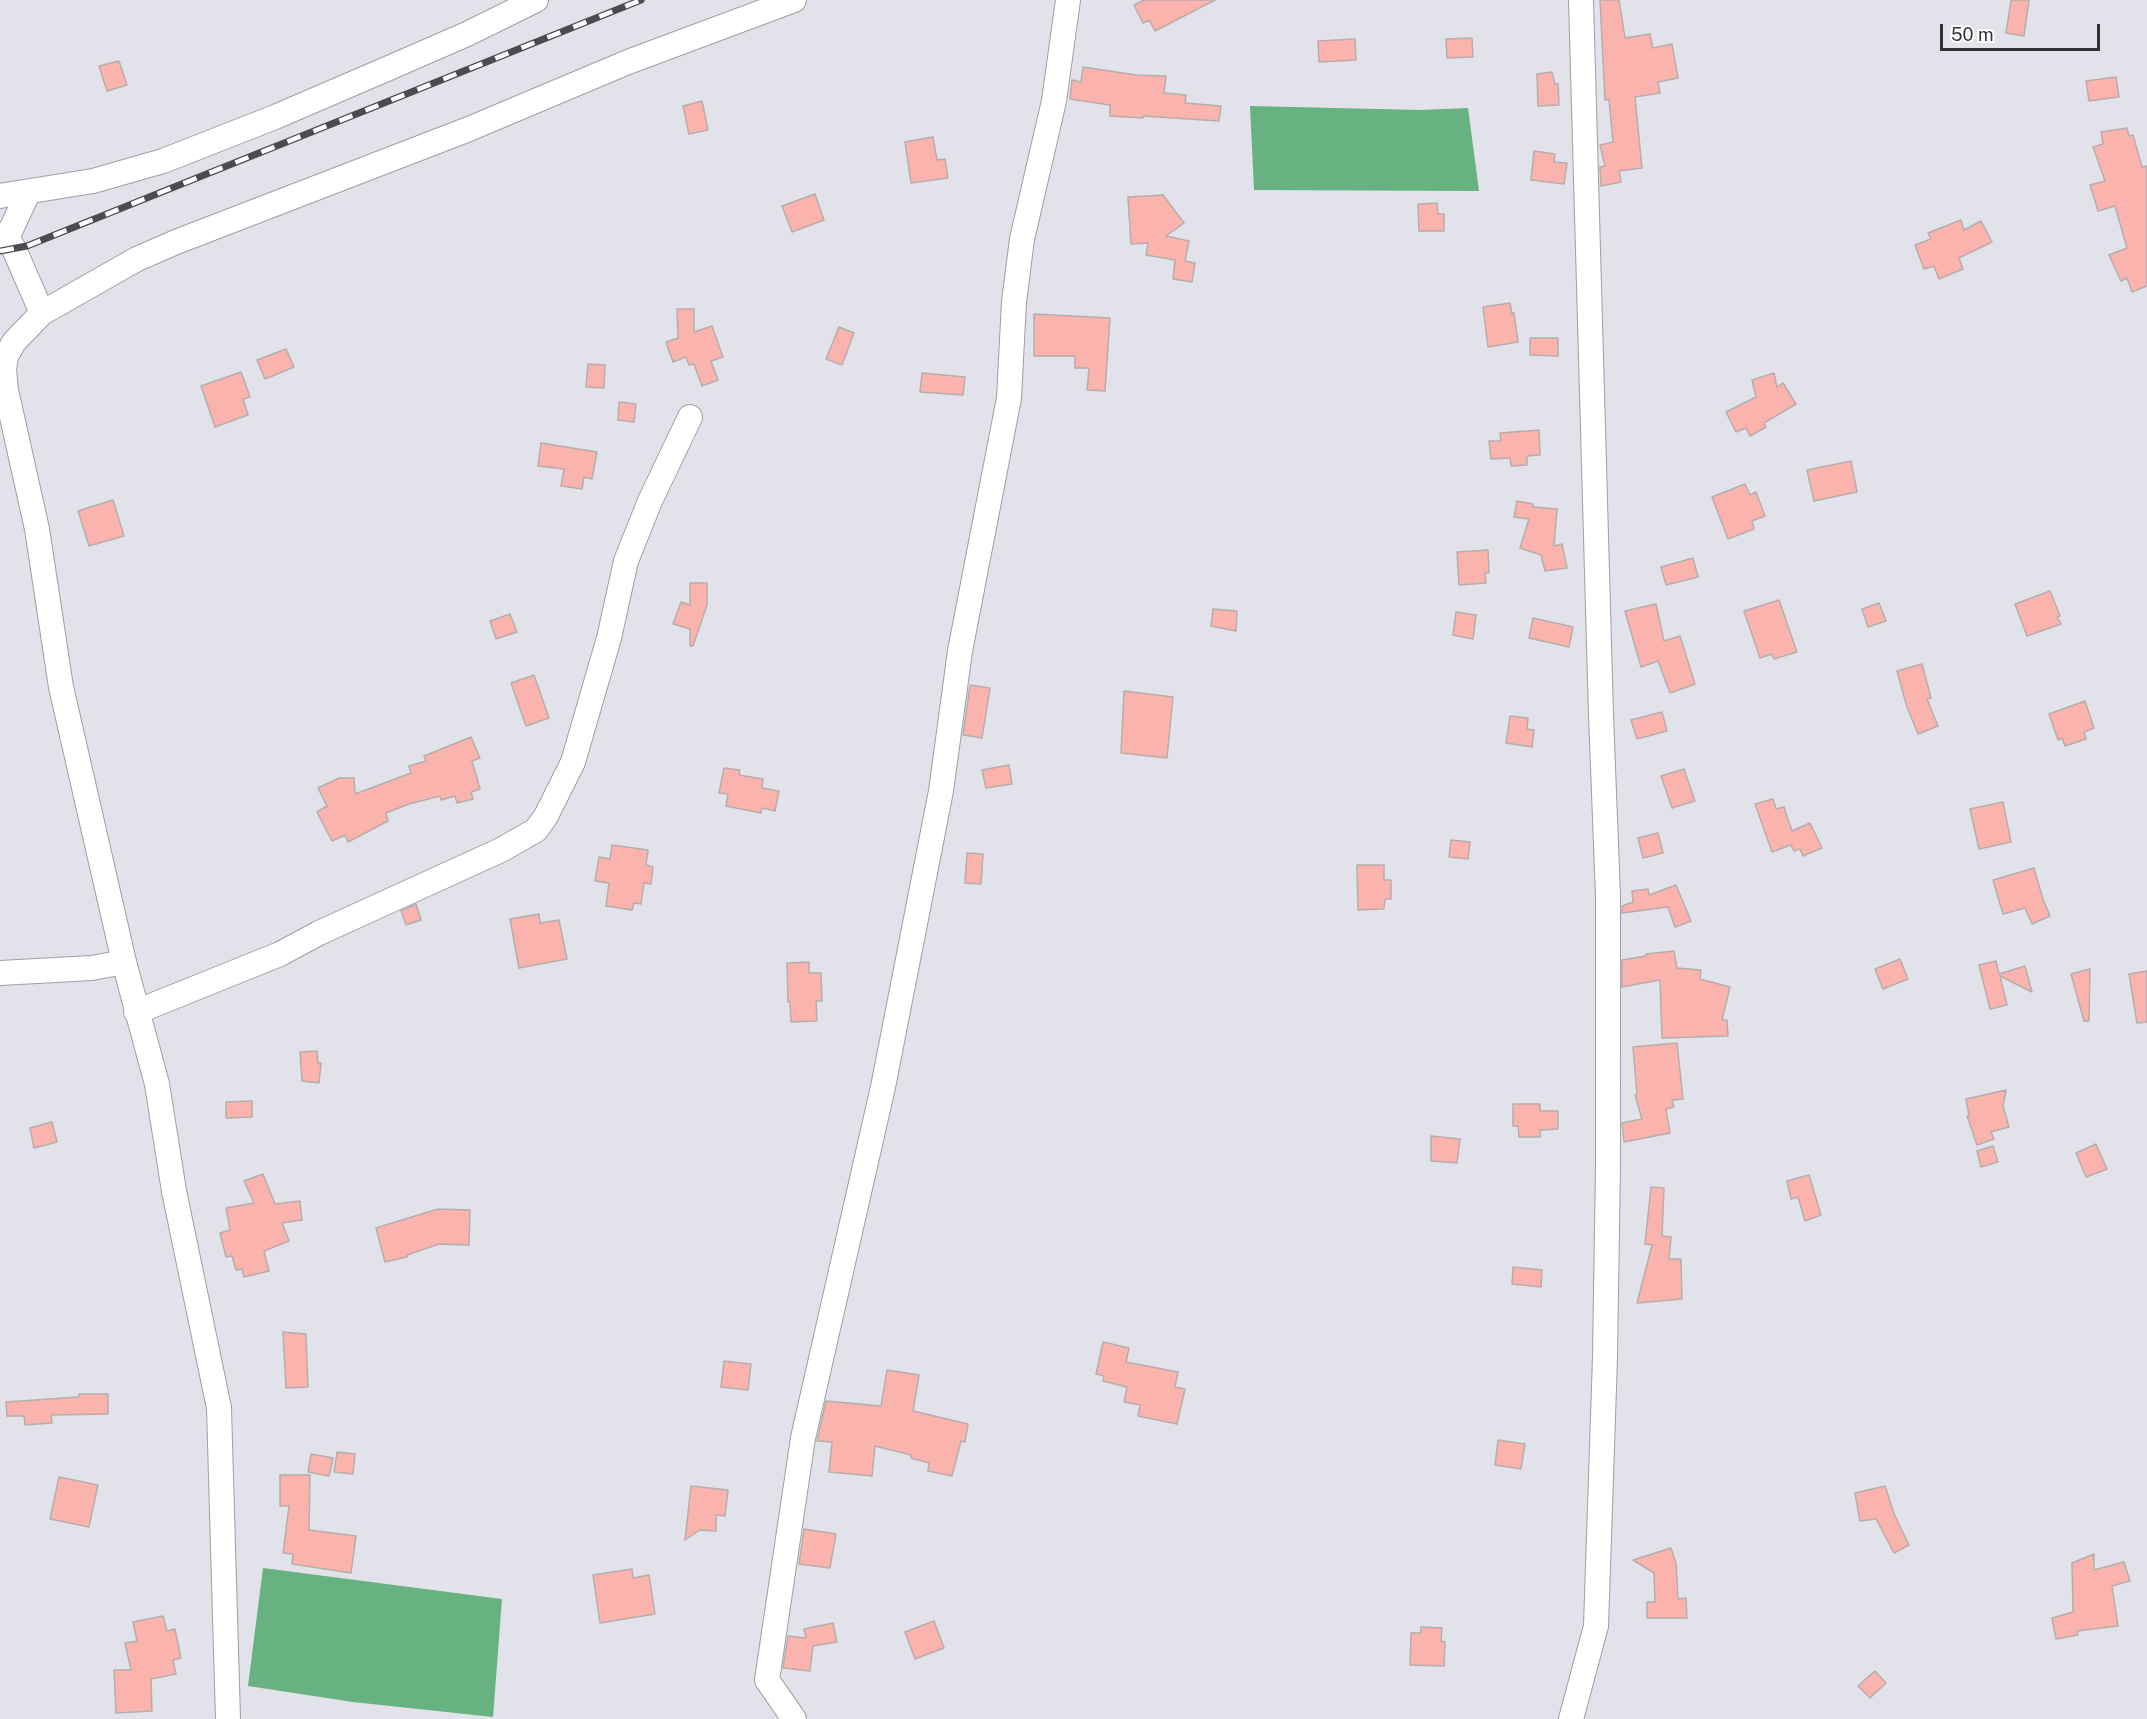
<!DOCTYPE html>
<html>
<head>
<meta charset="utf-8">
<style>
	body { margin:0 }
	#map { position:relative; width:2147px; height:1719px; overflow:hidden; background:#e2e2eb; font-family:"Public Sans",sans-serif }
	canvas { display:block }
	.scale { position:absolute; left:1940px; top:24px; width:160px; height:27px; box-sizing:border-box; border:3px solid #323235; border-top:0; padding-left:8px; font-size:18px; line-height:21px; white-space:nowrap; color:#323235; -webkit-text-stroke:4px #fff; paint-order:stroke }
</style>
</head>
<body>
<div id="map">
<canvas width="2147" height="1719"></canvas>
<div class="scale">50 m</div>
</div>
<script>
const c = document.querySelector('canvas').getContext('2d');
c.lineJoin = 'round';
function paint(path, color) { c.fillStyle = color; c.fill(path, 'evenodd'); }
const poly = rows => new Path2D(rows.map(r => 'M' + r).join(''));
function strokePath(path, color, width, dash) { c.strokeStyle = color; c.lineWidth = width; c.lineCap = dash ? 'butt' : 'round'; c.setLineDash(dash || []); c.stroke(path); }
paint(poly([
	[1250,106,1420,110,1468,108,1479,191,1254,190],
	[263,1568,502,1599,493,1717,353,1702,248,1686]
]), '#67b280');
const building = poly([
	[1144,0,1215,0,1155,31,1149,20,1143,23,1134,5,1144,0],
	[1600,0,1619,0,1625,38,1650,34,1653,48,1672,44,1678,78,1658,82,1660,93,1635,97,1642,168,1619,171,1621,182,1601,186,1600,167,1605,166,1600,145,1613,142,1609,99,1605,100,1600,0],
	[2011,0,2029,0,2024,36,2006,33,2011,0],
	[1472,38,1473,57,1447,58,1446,39,1472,38],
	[1355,39,1356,60,1319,62,1318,41,1355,39],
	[119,61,127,85,107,91,99,66,119,61],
	[1083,67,1136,75,1166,76,1164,93,1186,95,1185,103,1221,106,1219,121,1143,116,1143,118,1110,116,1110,105,1070,99,1072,80,1081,82,1083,67],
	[1552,72,1555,84,1558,84,1559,105,1538,106,1537,74,1552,72],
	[2116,77,2119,97,2089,101,2086,81,2116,77],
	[702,101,708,130,689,134,683,106,702,101],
	[2127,128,2129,136,2133,135,2142,167,2147,166,2147,286,2132,292,2127,278,2121,281,2109,255,2127,248,2115,206,2098,211,2090,185,2105,181,2093,147,2103,144,2101,132,2127,128],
	[933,137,937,160,945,159,948,178,911,183,905,142,933,137],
	[1534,151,1555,154,1554,162,1567,163,1564,184,1531,180,1534,151],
	[815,194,824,220,792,232,782,206,815,194],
	[1163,195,1184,223,1166,236,1189,241,1185,261,1195,263,1192,282,1173,279,1175,260,1146,255,1148,243,1131,244,1128,197,1163,195],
	[1437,203,1438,214,1444,214,1444,231,1419,231,1418,204,1437,203],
	[1961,220,1964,230,1981,221,1992,242,1959,258,1963,269,1939,279,1934,266,1924,269,1915,245,1931,239,1928,233,1961,220],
	[1510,303,1512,314,1514,313,1518,342,1488,347,1483,307,1510,303],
	[677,309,694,309,694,332,712,326,723,357,711,361,718,380,702,386,694,364,689,365,686,357,673,362,666,342,678,338,677,309],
	[1034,314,1110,318,1105,391,1087,390,1089,368,1075,368,1075,356,1034,356,1034,314],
	[839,327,854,333,842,365,826,359,839,327],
	[1530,338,1558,338,1558,356,1530,355,1530,338],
	[286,349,294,367,265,379,257,360,286,349],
	[588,364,605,365,604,388,586,387,588,364],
	[241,372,250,397,243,399,248,415,215,427,201,386,241,372],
	[922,373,965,377,963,395,920,392,922,373],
	[1774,373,1777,387,1783,383,1796,404,1764,423,1766,427,1750,436,1746,428,1736,432,1726,412,1756,397,1752,380,1774,373],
	[619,402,636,404,634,422,618,420,619,402],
	[1539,430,1540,455,1527,456,1527,465,1511,466,1510,458,1491,459,1489,441,1501,441,1500,433,1539,430],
	[541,443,597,452,592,479,584,477,582,489,561,486,564,469,538,466,541,443],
	[1851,461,1857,492,1814,501,1807,470,1851,461],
	[1745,484,1750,495,1756,492,1765,516,1752,521,1754,529,1728,539,1712,497,1745,484],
	[113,500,124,536,89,546,78,511,113,500],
	[1517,501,1533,504,1533,507,1557,509,1554,546,1562,544,1567,568,1545,571,1541,555,1520,548,1529,519,1514,517,1517,501],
	[1488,550,1489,573,1485,573,1486,583,1459,585,1457,552,1488,550],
	[1693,558,1698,577,1666,585,1661,567,1693,558],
	[690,583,707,583,707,605,693,646,690,646,690,629,673,624,681,602,690,605,690,583],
	[2050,591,2060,616,2057,617,2061,624,2027,636,2015,604,2050,591],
	[1779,600,1797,652,1774,659,1772,654,1760,658,1744,611,1779,600],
	[1879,603,1886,621,1868,627,1862,609,1879,603],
	[1656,604,1664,641,1680,636,1695,684,1670,693,1658,661,1641,667,1625,611,1656,604],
	[1213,609,1237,611,1236,631,1211,626,1213,609],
	[1456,612,1476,615,1473,639,1453,635,1456,612],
	[510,614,517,632,496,639,490,621,510,614],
	[1533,618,1573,627,1569,647,1529,638,1533,618],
	[1922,664,1931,698,1927,699,1938,726,1918,734,1907,707,1897,671,1922,664],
	[534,675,549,718,526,726,511,683,534,675],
	[970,685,990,688,982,738,963,735,970,685],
	[1124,691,1173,697,1167,758,1121,753,1124,691],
	[2085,701,2094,728,2084,732,2086,739,2065,746,2062,738,2058,740,2049,714,2085,701],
	[1662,712,1667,731,1637,739,1631,720,1662,712],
	[1510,716,1528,718,1527,729,1534,730,1532,747,1506,743,1510,716],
	[471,737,480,758,472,761,480,789,471,792,473,799,457,803,455,796,441,800,440,796,409,804,386,813,388,821,348,842,345,835,332,841,317,812,327,806,318,788,339,778,354,778,355,794,411,773,409,766,426,761,424,756,471,737],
	[1009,765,1012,784,986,788,982,770,1009,765],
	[724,768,740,770,739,775,763,779,762,788,779,791,775,811,762,808,761,813,726,806,728,794,719,793,724,768],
	[1684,769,1695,801,1672,808,1661,776,1684,769],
	[1773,799,1776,809,1784,807,1792,831,1810,823,1822,848,1803,856,1800,849,1794,851,1791,845,1772,852,1755,804,1773,799],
	[2003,802,2011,842,1979,849,1970,809,2003,802],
	[1658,833,1663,853,1643,858,1638,838,1658,833],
	[1451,840,1470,842,1468,859,1449,857,1451,840],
	[612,845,648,850,646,865,653,867,651,884,644,883,641,904,634,903,632,910,606,906,609,883,595,881,599,857,610,859,612,845],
	[967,853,983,854,981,884,965,883,967,853],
	[1357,865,1384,865,1384,880,1391,880,1391,899,1385,899,1384,909,1358,910,1357,865],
	[2034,868,2043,899,2050,916,2032,924,2025,908,2003,914,1993,880,2034,868],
	[1676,885,1691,921,1675,927,1668,907,1622,913,1622,906,1633,902,1632,891,1648,889,1649,895,1676,885],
	[416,904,421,920,406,925,401,911,416,904],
	[539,914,540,923,559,920,567,959,519,968,510,919,539,914],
	[1674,951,1677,968,1701,970,1700,979,1730,987,1722,1020,1727,1020,1728,1036,1662,1038,1660,980,1622,987,1622,960,1646,956,1646,954,1674,951],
	[1900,959,1908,979,1883,989,1875,969,1900,959],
	[1996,961,1999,974,2025,966,2032,992,2000,976,2007,1005,1990,1009,1979,965,1996,961],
	[809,962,809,973,821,973,822,1001,816,1001,817,1021,791,1022,790,1002,788,1002,787,963,809,962],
	[2090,969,2089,1021,2084,1021,2071,974,2090,969],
	[2147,971,2147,1022,2137,1023,2129,974,2147,971],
	[1677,1043,1683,1099,1672,1100,1674,1107,1666,1109,1670,1133,1624,1142,1622,1123,1642,1119,1635,1095,1637,1094,1633,1047,1677,1043],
	[317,1051,318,1063,321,1063,319,1083,302,1081,300,1052,317,1051],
	[2006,1090,2003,1106,2009,1127,1991,1132,1994,1139,1977,1145,1967,1116,1969,1116,1966,1099,2006,1090],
	[252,1101,252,1117,226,1118,226,1102,252,1101],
	[1513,1104,1540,1104,1540,1111,1558,1111,1558,1129,1540,1130,1540,1137,1519,1137,1518,1126,1513,1126,1513,1104],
	[52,1122,57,1142,34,1148,30,1128,52,1122],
	[1431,1136,1460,1139,1457,1163,1431,1161,1431,1136],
	[2096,1144,2107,1169,2086,1177,2076,1153,2096,1144],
	[1993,1146,1998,1162,1981,1167,1977,1151,1993,1146],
	[263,1174,275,1204,300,1201,302,1220,282,1223,289,1241,264,1251,269,1271,244,1277,242,1269,236,1270,232,1256,226,1257,220,1233,230,1230,226,1208,254,1203,244,1181,263,1174],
	[1809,1175,1821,1215,1805,1221,1798,1197,1791,1199,1787,1181,1809,1175],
	[1651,1187,1664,1188,1662,1236,1671,1237,1669,1259,1681,1259,1682,1299,1637,1303,1652,1245,1645,1244,1651,1187],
	[438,1209,470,1210,469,1245,439,1244,407,1255,407,1257,385,1262,376,1228,438,1209],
	[1513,1267,1542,1270,1541,1287,1512,1284,1513,1267],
	[283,1332,306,1334,308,1387,286,1388,283,1332],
	[1103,1342,1129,1348,1126,1362,1178,1372,1175,1387,1185,1389,1177,1424,1138,1416,1140,1405,1124,1402,1127,1387,1103,1381,1104,1376,1096,1374,1103,1342],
	[724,1361,751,1364,748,1390,721,1387,724,1361],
	[887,1370,919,1375,913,1411,968,1424,965,1442,961,1441,952,1476,928,1471,929,1463,911,1458,911,1455,875,1446,872,1476,829,1472,832,1442,817,1441,826,1401,881,1406,887,1370],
	[79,1394,108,1394,108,1414,51,1415,52,1423,25,1425,24,1416,7,1416,6,1402,79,1397,79,1394],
	[1498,1440,1525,1444,1521,1469,1495,1465,1498,1440],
	[337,1452,355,1454,353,1474,334,1472,337,1452],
	[311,1454,333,1458,329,1476,308,1472,311,1454],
	[280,1475,310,1475,309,1530,356,1536,351,1573,292,1564,293,1554,283,1553,289,1506,280,1506,280,1475],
	[59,1477,98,1485,89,1527,50,1519,59,1477],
	[691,1486,728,1490,725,1516,716,1515,716,1531,700,1530,685,1540,691,1486],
	[1885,1486,1895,1516,1909,1545,1894,1553,1876,1519,1860,1521,1855,1493,1885,1486],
	[804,1529,836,1534,830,1568,799,1564,804,1529],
	[1671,1548,1676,1563,1678,1599,1686,1598,1687,1618,1647,1618,1647,1602,1655,1602,1654,1573,1633,1560,1671,1548],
	[2094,1554,2094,1570,2124,1562,2130,1581,2112,1586,2118,1626,2077,1631,2078,1635,2056,1639,2052,1618,2073,1612,2072,1563,2094,1554],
	[632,1569,633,1578,649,1575,655,1614,600,1623,593,1575,632,1569],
	[163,1616,167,1631,175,1629,181,1658,173,1660,176,1674,151,1679,152,1711,116,1713,114,1670,131,1670,125,1643,137,1641,133,1622,163,1616],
	[934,1621,944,1648,915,1659,905,1632,934,1621],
	[833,1623,837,1642,813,1646,810,1671,783,1668,788,1636,806,1638,804,1629,833,1623],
	[1421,1627,1442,1628,1441,1641,1445,1642,1444,1666,1410,1665,1411,1633,1421,1633,1421,1627],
	[1875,1671,1886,1683,1870,1698,1858,1686,1875,1671]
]);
paint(building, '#fab3ad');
strokePath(building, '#b7adac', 1.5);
const street = poly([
	[0,196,93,181,163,161,275,117,389,68,467,34,536,0],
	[0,235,7,238,14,249,42,313],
	[7,238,28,193],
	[0,973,92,968,124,962],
	[136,1012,280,954,319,933,501,850,536,830,546,816,573,762,609,638,626,561,650,501,690,417],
	[228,1719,219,1408,174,1191,157,1084,124,962,61,687,37,529,6,390,4,370,6,356,14,342,42,313,137,259,176,242,469,129,628,62,794,0],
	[794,1719,767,1680,803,1438,883,1087,941,791,960,651,1009,398,1014,302,1022,239,1054,101,1068,0],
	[1571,1719,1596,1626,1605,1357,1608,1166,1608,896,1601,715,1581,0]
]);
strokePath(street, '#9e9ea5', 26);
strokePath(street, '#fff', 24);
const rail = poly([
	[0,251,27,246,641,0]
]);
strokePath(rail, '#4c4c50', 7);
strokePath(rail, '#fff', 4.5, [14]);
</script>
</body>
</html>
